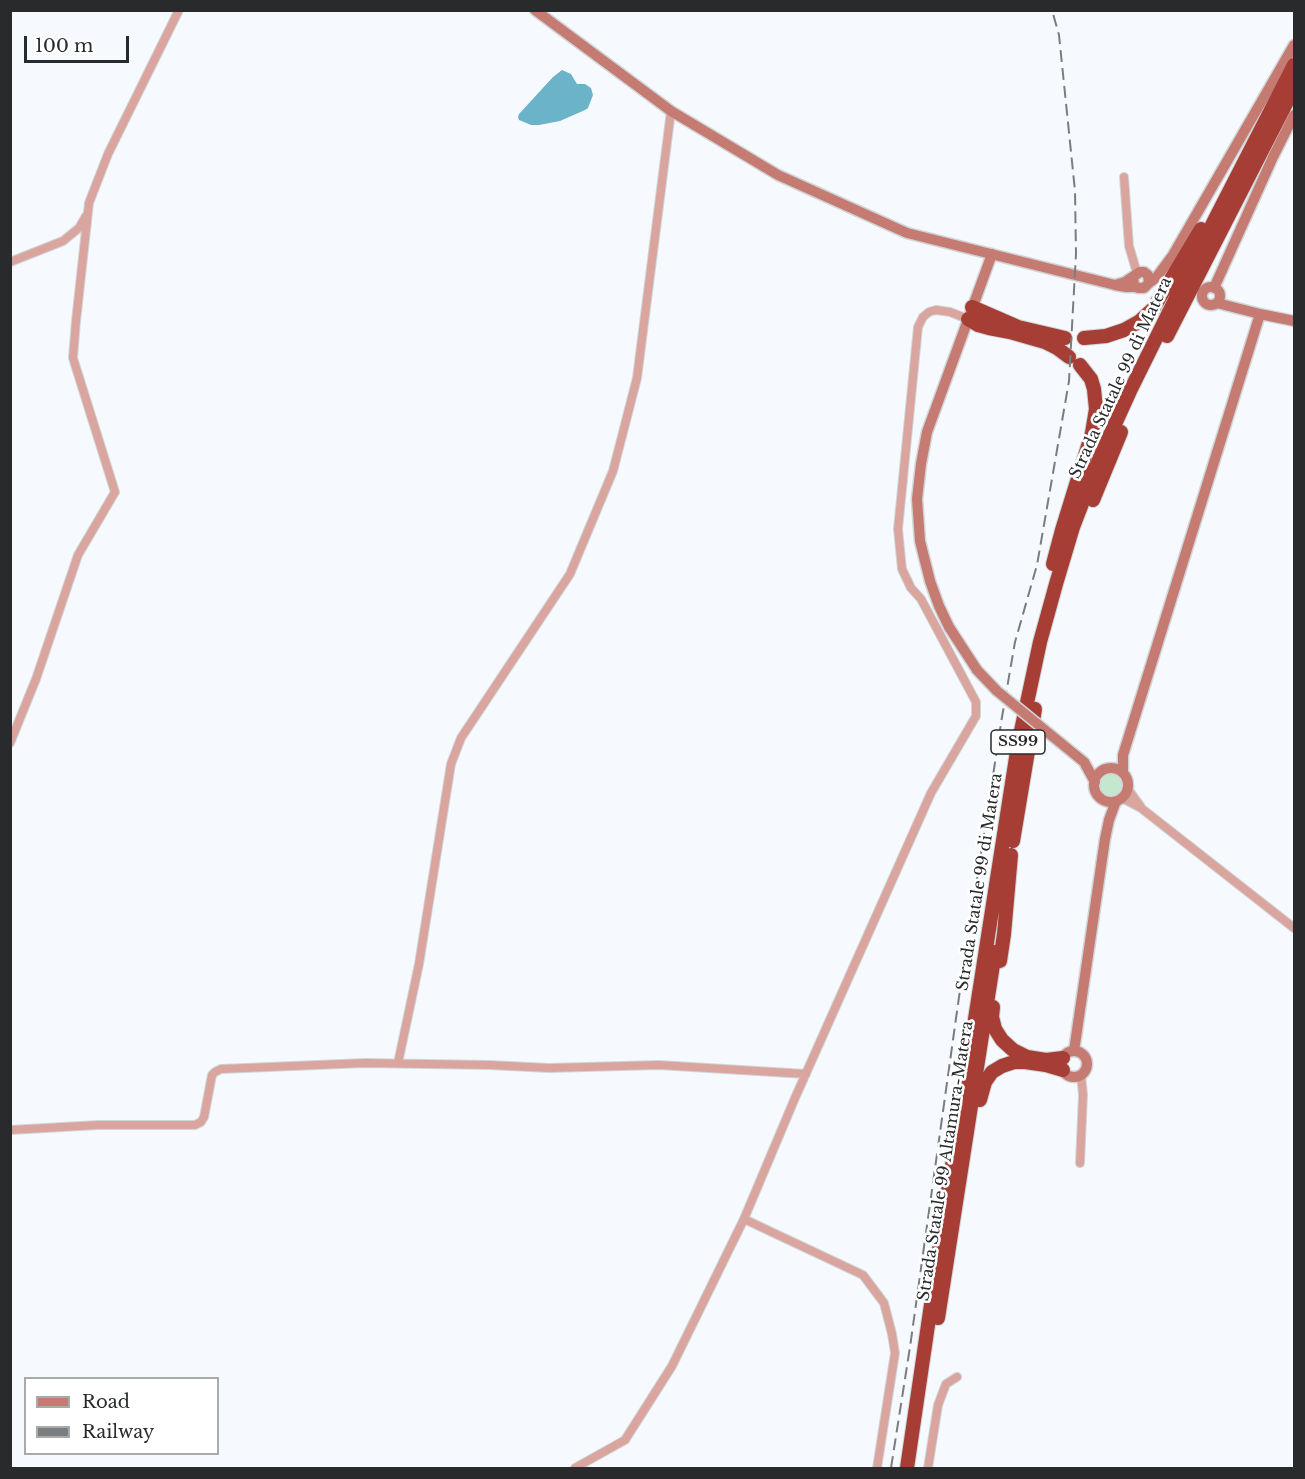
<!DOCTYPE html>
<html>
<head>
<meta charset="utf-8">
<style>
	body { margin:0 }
	#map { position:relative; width:1305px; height:1479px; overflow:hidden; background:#f6fafe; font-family:"Libre Baskerville",serif }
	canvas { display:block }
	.frame { position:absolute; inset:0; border:12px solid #282a2b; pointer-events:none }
	.legend { position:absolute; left:24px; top:1377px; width:195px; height:78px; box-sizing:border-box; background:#fff; border:2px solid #a9aaaa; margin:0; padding:8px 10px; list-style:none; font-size:18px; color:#282a2b }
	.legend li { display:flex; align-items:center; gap:12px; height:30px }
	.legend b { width:30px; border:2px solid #a9aaaa }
	.scale { position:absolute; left:24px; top:36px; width:105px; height:27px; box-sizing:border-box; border:3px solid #282a2b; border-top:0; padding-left:8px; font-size:18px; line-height:21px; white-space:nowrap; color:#282a2b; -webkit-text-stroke:4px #fff; paint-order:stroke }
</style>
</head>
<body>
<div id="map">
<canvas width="1305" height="1479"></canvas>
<div class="frame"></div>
<ul class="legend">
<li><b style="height:8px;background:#c57b72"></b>Road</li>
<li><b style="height:8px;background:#7a7d7f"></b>Railway</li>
</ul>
<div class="scale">100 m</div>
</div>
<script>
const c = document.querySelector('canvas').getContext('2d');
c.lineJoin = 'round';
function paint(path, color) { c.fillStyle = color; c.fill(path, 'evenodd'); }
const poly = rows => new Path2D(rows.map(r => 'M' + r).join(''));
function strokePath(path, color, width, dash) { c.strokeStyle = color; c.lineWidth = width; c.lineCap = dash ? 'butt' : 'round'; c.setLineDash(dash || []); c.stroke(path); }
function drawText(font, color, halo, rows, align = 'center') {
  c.font = font + ' "Libre Baskerville",serif'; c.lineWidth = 5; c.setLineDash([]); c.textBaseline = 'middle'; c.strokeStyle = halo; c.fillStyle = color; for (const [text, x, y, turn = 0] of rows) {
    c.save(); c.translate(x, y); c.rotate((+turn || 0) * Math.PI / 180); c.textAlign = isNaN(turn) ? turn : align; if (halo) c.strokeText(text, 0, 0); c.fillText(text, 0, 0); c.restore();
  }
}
paint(poly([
	'1100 785a11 11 0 1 1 22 0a11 11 0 1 1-22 0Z'
]), '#c3e8ce');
paint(poly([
	[562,70,571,74,577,84,585,84,591,88,593,95,588,108,585,110,560,121,539,125,531,125,519,120,518,117,519,114,553,77]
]), '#6bb3c9');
const street = poly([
	[1124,177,1129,246,1137,273],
	[10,262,63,241,79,228,86,216],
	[10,743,36,679,78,555,115,492,73,358,76,321,89,203,108,154,179,10],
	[1128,789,1141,807],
	[1122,798,1141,808,1294,928],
	[398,1063,419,964,451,764,461,738,570,574,613,471,637,378,671,111],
	[10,1130,98,1125,195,1125,201,1122,204,1117,212,1075,215,1072,221,1069,365,1063,489,1065,549,1068,659,1065,806,1074],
	[1080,1163,1083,1095,1081,1075],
	[744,1219,863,1275,884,1303,892,1334,895,1353,877,1468],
	[575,1468,625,1440,672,1366,744,1219,795,1098,931,793,976,716,976,702,921,599,911,588,902,569,898,529,918,327,923,317,929,312,936,310,950,312,968,319],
	[928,1468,938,1405,946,1384,957,1377]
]);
const secondary = poly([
	[535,10,671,111,778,175,907,233,1115,285,1126,287,1136,287],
	[1149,283,1156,278,1173,255,1294,45],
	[1115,285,1125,282,1140,272,1144,272,1148,275,1149,283,1144,288,1138,288,1134,285,1133,277],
	'1202 296a9 9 0 1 1 18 0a9 9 0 1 1-18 0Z',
	[1214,288,1273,157,1294,115],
	[1217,303,1260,314,1294,321],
	[977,670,949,627,939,606,930,581,920,541,917,499,921,464,927,432,992,254],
	[1084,762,1095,782],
	'1094 785a17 17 0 1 1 34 0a17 17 0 1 1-34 0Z',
	[1123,773,1123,755,1260,314],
	[1074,1051,1105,839,1109,820,1116,801],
	'1061 1064a13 13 0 1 1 26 0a13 13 0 1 1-26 0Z'
]);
const highway = poly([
	[972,307,1018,327,1065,338],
	[968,319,978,325,989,328,1010,332,1045,342,1057,348,1069,357],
	[1167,336,1294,88],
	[1084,338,1106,336,1124,330,1140,321,1153,309,1201,229],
	[1093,500,1121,432],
	[1053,564,1062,530,1092,433,1096,409,1094,389,1091,379,1080,365],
	[1013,841,1035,709],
	[1000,961,1004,934,1011,855],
	[993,1007,992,1017,995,1029,1002,1040,1013,1050,1027,1057,1046,1060,1063,1058],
	[980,1100,985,1082,992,1072,1002,1066,1014,1062,1025,1062,1046,1065,1063,1070],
	[938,1318,995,952],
	[907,1468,943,1223,1018,745,1040,642,1056,584,1073,527,1100,457,1130,391,1214,221,1294,65]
]);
strokePath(street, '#d1d5d8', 10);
strokePath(secondary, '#d1d5d8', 13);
strokePath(highway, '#d1d5d8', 16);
strokePath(street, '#d9a59e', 8);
strokePath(secondary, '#c57b72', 10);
strokePath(highway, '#a63e36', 14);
strokePath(poly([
	[891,1468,910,1347,959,997,1002,717,1015,642,1037,565,1069,381,1076,254,1075,191,1059,35,1052,10]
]), '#7a7d7f', 2, [12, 6]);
const secondaryBridge = poly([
	[977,670,997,691,1084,762]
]);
strokePath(secondaryBridge, '#d1d5d8', 13, []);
strokePath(secondaryBridge, '#c57b72', 10);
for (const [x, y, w] of [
	[1018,742,54]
]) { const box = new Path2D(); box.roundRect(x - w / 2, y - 12, w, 24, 4.5); c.fillStyle = '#fff'; c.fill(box); strokePath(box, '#282a2b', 1.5); }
drawText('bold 15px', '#282a2b', null, [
	["SS99",1018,742]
]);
drawText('16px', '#282a2b', '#fff', [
	["Strada Statale 99 di Matera",1121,378,-65],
	["Strada Statale 99 di Matera",980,882,-81],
	["Strada Statale 99 Altamura-Matera",946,1161,-81]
]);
</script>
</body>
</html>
